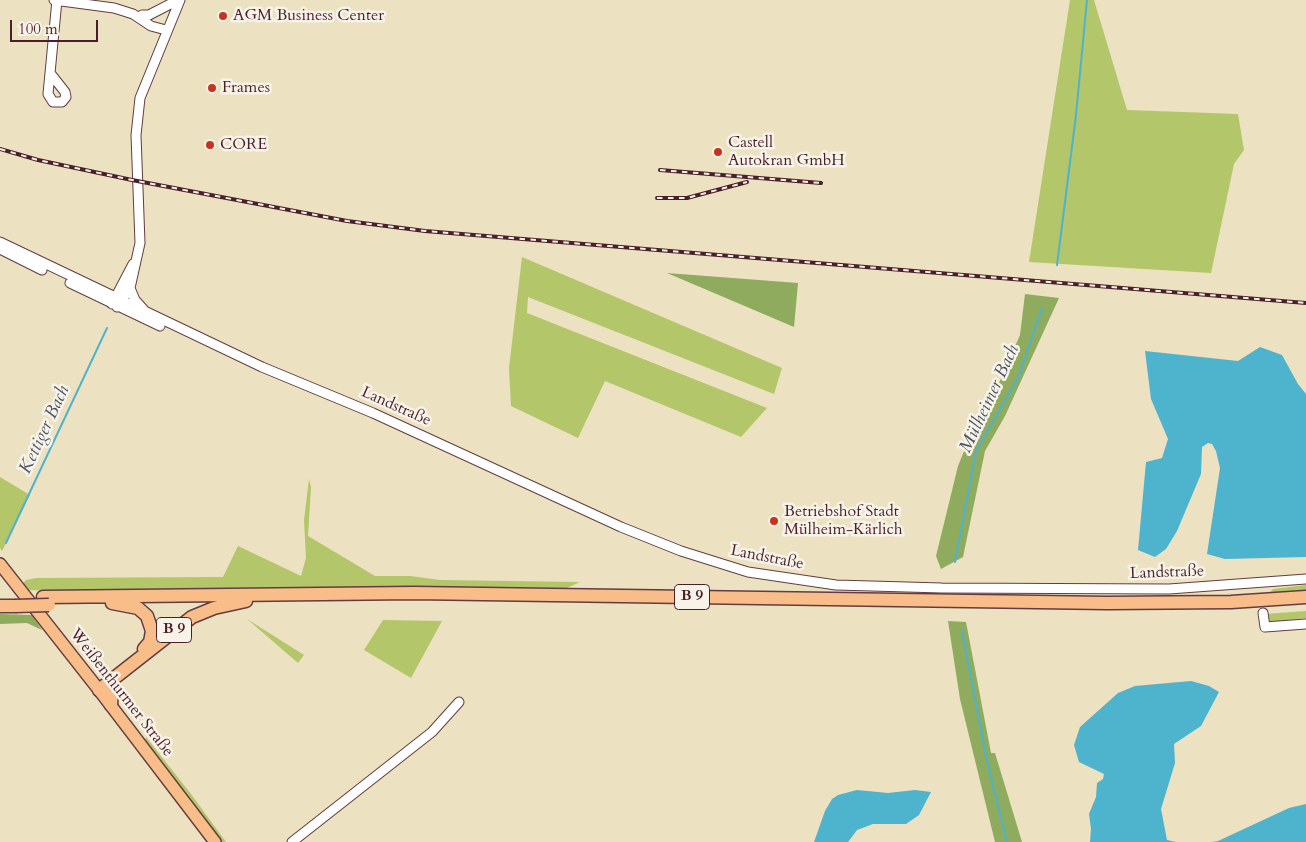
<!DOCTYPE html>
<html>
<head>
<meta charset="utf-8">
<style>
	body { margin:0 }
	#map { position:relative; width:1306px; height:842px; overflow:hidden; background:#ece1c1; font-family:Cardo,serif }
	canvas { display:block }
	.scale { position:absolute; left:10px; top:20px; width:88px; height:22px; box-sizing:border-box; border:2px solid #4a1f2b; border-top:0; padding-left:6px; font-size:15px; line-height:18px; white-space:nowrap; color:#4a1f2b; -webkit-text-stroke:4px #f7f3e8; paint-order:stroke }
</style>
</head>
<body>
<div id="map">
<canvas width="1306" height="842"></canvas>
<div class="scale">100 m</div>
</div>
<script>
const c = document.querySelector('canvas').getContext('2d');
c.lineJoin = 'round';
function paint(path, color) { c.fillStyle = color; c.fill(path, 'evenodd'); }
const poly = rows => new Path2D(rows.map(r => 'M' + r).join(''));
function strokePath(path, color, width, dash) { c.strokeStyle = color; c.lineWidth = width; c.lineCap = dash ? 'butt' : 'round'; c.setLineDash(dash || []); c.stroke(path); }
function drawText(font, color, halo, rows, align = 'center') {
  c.font = font + ' Cardo,serif'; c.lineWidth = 5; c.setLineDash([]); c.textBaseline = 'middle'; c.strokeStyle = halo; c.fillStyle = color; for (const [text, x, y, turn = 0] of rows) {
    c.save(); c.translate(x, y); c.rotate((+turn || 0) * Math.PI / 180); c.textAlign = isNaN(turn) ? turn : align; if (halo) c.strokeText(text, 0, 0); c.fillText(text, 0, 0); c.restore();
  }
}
paint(poly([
	[1070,0,1094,0,1127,110,1238,114,1244,150,1234,164,1211,273,1029,262],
	[522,257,782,368,774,394,528,297,527,313,767,408,741,437,605,381,578,438,511,406,509,368],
	[0,477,30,495,2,551,0,548],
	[309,479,311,487,308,536,375,576,410,576,440,580,580,582,567,588,355,587,67,591,23,590,20,586,26,580,36,578,223,577,238,546,301,576,306,558,304,520],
	[1306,585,1306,592,1267,596,1273,589],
	[1306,611,1306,618,1271,622,1266,618,1265,614],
	[247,619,304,655,298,663],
	[383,620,442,621,411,678,364,650],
	[146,737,191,794,226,842,219,842,145,741]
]), '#b3c66a');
paint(poly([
	[667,273,798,283,794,327],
	[1025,294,1059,298,1005,416,985,451,963,557,941,569,936,556,958,466,976,422,999,383,1020,335],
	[0,614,32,615,42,630,27,623,0,624],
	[948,621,966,622,991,753,995,753,1022,842,995,842,960,699]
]), '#8eab5e');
paint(poly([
	[1260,347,1282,355,1298,384,1306,394,1306,557,1225,559,1207,554,1220,468,1216,451,1212,444,1208,443,1202,447,1201,474,1177,531,1166,549,1155,557,1138,550,1146,462,1162,458,1168,439,1151,399,1145,351,1238,361],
	[1191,681,1209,686,1219,692,1201,726,1174,744,1175,763,1161,809,1167,840,1176,842,1090,842,1091,829,1089,814,1096,797,1097,783,1103,779,1104,774,1079,762,1074,745,1080,727,1118,693,1135,686],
	[857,790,888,793,915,790,931,792,919,815,906,824,873,824,857,830,848,842,814,842,825,811,832,799,838,795],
	[1306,804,1306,842,1212,842,1218,841,1289,808]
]), '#4eb3cc');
strokePath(poly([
	[1057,265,1076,115,1087,0],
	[6,543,107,328],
	[955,562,976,451,1018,378,1042,308],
	[962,631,987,761,1007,842]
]), '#4eb3cc', 2);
const minor = poly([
	[54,0,114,8,133,14,151,26,166,30],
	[142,15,149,15,178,0],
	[50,73,65,92,66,97,62,102,53,102,48,94,57,0],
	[0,242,262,367,373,413,621,527,681,551,748,572,836,585,942,588,1169,589,1306,579],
	[0,249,42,270],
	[70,283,160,326],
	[130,288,135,300,144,310],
	[112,304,133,264],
	[117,307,130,288,140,243,136,135,140,98,180,0],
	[1263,613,1265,627,1306,624],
	[292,842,432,732,459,702]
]);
const major = poly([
	[0,564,99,690,215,842]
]);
const highway = poly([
	[43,597,414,593,1107,603,1231,602,1306,597],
	[112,603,138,608,147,616,152,631,150,642,144,649],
	[0,606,15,606],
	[99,690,192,617,214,608,246,601],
	[111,705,113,679]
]);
strokePath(minor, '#623c42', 11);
strokePath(major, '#623c42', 14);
strokePath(highway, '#623c42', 15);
strokePath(minor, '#fff', 9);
strokePath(major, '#f8bd89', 11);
strokePath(highway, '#f8bd89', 12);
const rail = poly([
	[0,149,38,160,132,180,347,221,425,231,1306,303],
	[660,170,821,183],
	[657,198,687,198,747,182]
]);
strokePath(rail, '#4a1f2b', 4);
strokePath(rail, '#f7f3e8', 2, [5.5]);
const highwayBridge = poly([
	[15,606,49,605]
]);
strokePath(highwayBridge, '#623c42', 15, []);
strokePath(highwayBridge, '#f8bd89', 12);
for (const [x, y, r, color] of [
	[223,16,5,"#c8321e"],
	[212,88,5,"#c8321e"],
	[210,145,5,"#c8321e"],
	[718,152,5,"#c8321e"],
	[774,521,5,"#c8321e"]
]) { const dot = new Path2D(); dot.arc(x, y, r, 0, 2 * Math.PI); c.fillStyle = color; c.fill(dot); strokePath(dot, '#f7f3e8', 2); }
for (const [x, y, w] of [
	[692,597,35],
	[174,630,35]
]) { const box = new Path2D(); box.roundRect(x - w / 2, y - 12.5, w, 25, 4); c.fillStyle = '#f7f3e8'; c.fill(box); strokePath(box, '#4a1f2b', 1); }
drawText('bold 15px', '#4a1f2b', null, [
	["B 9",692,597],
	["B 9",174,630]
]);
drawText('16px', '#4a1f2b', '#f7f3e8', [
	["AGM Business Center",233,16],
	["Frames",222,88],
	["Castell",728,143],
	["Autokran GmbH",728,161],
	["CORE",220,145],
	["Betriebshof Stadt",784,512],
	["Mülheim-Kärlich",784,530]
], 'left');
drawText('16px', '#4a1f2b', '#f7f3e8', [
	["Landstraße",396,407,24],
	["Landstraße",767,558,11],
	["Landstraße",1167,573,-2],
	["Weißenthurmer Straße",121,693,52]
]);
drawText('italic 18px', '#4b5363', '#f7f3e8', [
	["Mülheimer Bach",990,399,-65],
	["Kettiger Bach",45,430,-65]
]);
</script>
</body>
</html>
